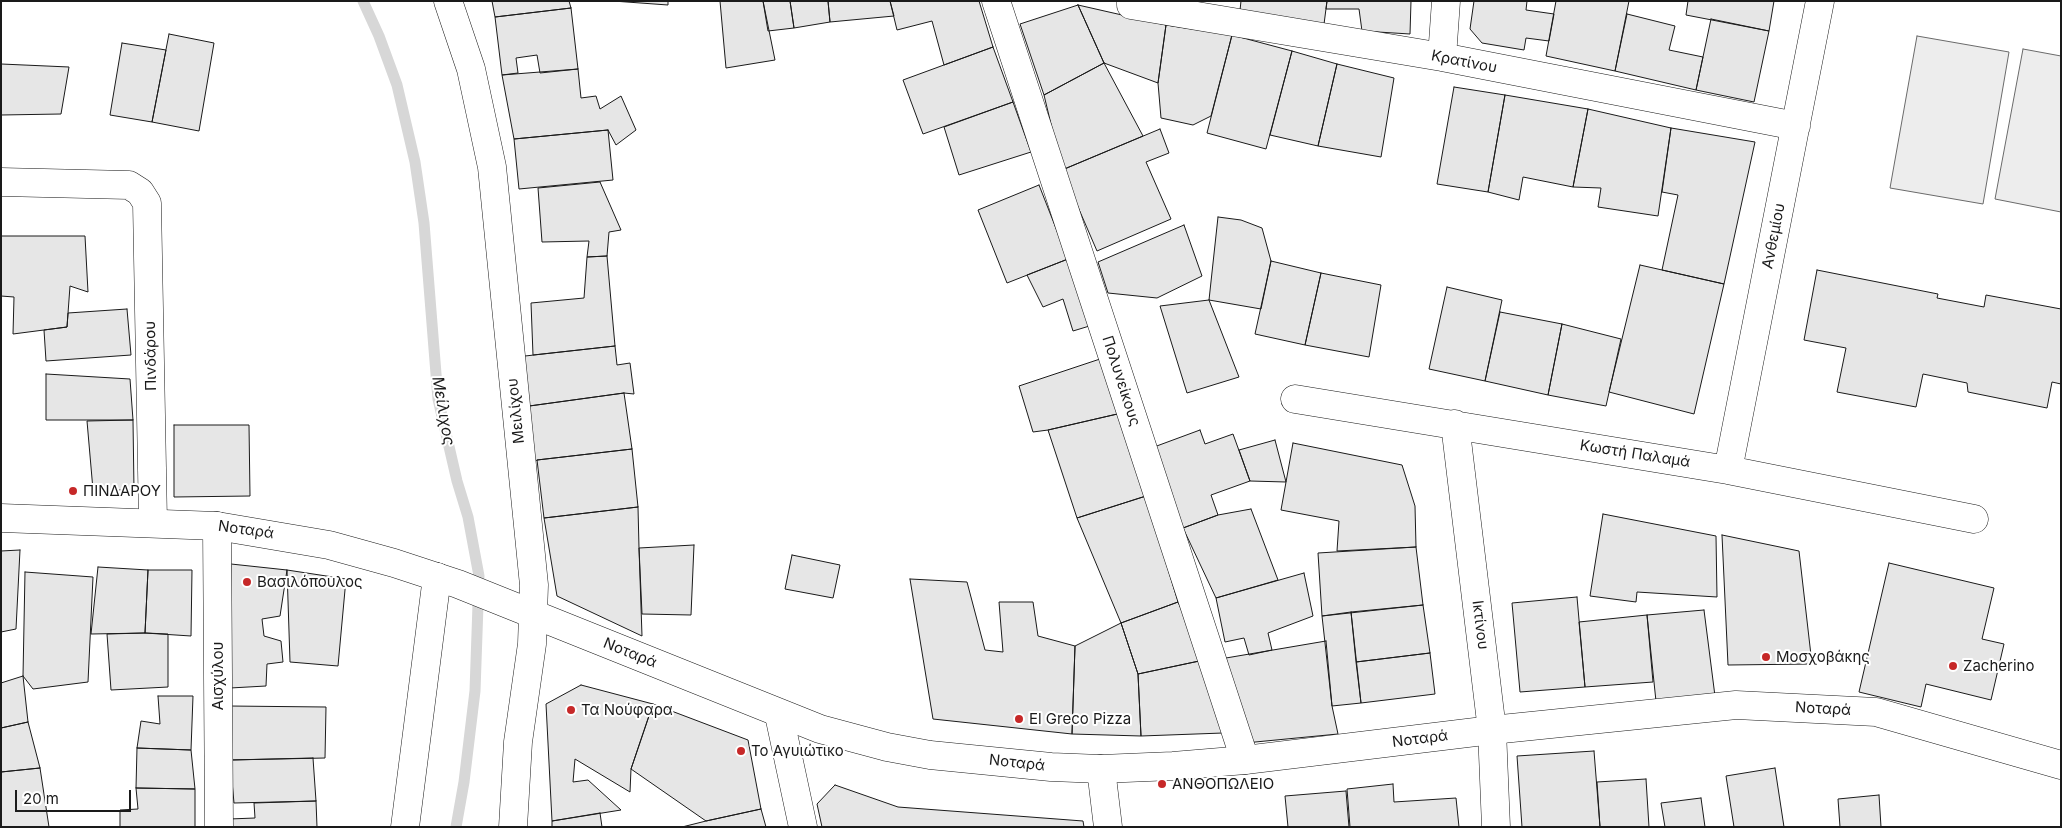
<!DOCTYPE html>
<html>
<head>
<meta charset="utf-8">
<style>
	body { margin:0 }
	#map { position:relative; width:2062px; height:828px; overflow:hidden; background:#fff; font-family:Inter,sans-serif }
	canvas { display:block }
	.frame { position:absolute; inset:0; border:2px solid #1a1a1a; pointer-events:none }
	.scale { position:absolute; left:15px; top:790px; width:116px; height:22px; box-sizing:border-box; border:2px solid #1a1a1a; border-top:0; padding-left:6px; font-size:15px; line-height:18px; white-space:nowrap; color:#1a1a1a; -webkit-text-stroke:4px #fff; paint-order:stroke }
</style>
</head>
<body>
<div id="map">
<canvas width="2062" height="828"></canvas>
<div class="frame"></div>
<div class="scale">20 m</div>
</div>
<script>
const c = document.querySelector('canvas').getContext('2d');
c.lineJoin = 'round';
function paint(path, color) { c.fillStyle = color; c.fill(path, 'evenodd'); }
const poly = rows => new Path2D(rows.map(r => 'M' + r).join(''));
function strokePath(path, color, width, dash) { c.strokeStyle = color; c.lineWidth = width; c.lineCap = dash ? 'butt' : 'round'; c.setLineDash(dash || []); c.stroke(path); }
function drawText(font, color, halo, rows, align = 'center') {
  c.font = font + ' Inter,sans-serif'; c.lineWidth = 4; c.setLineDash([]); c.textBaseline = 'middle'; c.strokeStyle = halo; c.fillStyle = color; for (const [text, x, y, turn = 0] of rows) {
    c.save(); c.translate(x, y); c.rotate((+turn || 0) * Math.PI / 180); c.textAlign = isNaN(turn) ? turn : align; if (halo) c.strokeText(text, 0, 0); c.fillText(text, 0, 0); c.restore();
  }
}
const green = poly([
	[1917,36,2009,52,1983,204,1890,188,1917,36],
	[2023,49,2061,56,2061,212,1995,199,2023,49]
]);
paint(green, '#ededed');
strokePath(green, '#6a6a6a', 1);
strokePath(poly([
	[363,1,379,36,397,85,415,162,424,223,438,399,457,481,468,517,479,576,475,691,464,782,456,827]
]), '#d7d7d7', 11);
const building = poly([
	[492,1,569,1,571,8,495,17,492,1],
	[613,1,668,1,668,5,613,1],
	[720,1,763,1,775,60,726,68,720,1],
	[763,1,790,1,794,28,768,31,763,1],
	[790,1,828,1,830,22,794,28,790,1],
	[828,1,890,1,894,16,830,22,828,1],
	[890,1,979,1,993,47,944,65,932,21,897,30,890,1],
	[1241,1,1327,1,1323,32,1239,20,1241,1],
	[1327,1,1411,1,1410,34,1362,31,1359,9,1326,9,1327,1],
	[1474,1,1527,1,1526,10,1554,14,1549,41,1526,38,1524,50,1482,43,1470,29,1474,1],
	[1556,1,1629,1,1615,71,1546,56,1556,1],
	[1688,1,1774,1,1769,31,1686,15,1688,1],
	[1078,5,1166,25,1158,83,1104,63,1078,5],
	[1078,5,1104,63,1044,95,1020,24,1078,5],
	[571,8,578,69,540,73,537,55,516,58,518,73,502,75,495,17,571,8],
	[1627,14,1675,26,1669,50,1703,57,1696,90,1615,71,1627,14],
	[1711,19,1769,31,1754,102,1696,90,1711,19],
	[1166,25,1232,35,1211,116,1193,125,1161,118,1158,83,1166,25],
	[169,34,214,43,199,131,152,122,169,34],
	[1232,35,1292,51,1266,149,1207,133,1232,35],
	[122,43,166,50,152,122,110,115,122,43],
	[993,47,1013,102,923,134,903,80,993,47],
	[1292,51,1337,64,1318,146,1270,135,1292,51],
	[1104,63,1143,136,1062,170,1044,95,1104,63],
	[1,64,69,67,61,114,1,115,1,64],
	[1337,64,1394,78,1381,157,1318,146,1337,64],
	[578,69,581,98,596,96,600,109,621,96,636,130,616,145,608,130,514,139,502,75,578,69],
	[1454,87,1505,95,1488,192,1437,184,1454,87],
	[1505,95,1588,109,1573,187,1523,177,1519,200,1488,192,1505,95],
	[1013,102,1031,152,959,175,944,127,1013,102],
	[1588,109,1671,128,1658,216,1598,207,1601,188,1573,187,1588,109],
	[1671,128,1755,142,1724,284,1662,270,1678,195,1662,192,1671,128],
	[1160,129,1169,153,1146,162,1171,219,1097,251,1062,170,1160,129],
	[608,130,613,180,519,189,514,139,608,130],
	[600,182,621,230,609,232,607,256,587,257,589,241,542,242,538,188,600,182],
	[1039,185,1068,259,1007,283,978,210,1039,185],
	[1218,217,1241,220,1262,228,1271,261,1261,309,1209,300,1218,217],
	[1184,225,1202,276,1157,298,1108,293,1098,262,1184,225],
	[1,236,85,236,88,292,70,286,67,327,13,334,14,297,1,296,1,236],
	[607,256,615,346,533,355,531,303,584,298,587,257,607,256],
	[1068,259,1096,324,1073,331,1063,299,1043,307,1027,275,1068,259],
	[1271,261,1321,273,1305,345,1255,334,1271,261],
	[1640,265,1724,284,1694,414,1609,392,1640,265],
	[1817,270,1938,294,1937,298,1984,307,1986,295,2061,309,2061,384,2052,382,2047,408,1968,392,1967,383,1923,374,1916,407,1837,392,1846,348,1804,340,1817,270],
	[1321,273,1381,285,1369,357,1305,345,1321,273],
	[1447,287,1502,300,1485,381,1429,369,1447,287],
	[1209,300,1239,377,1187,393,1160,306,1209,300],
	[127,309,131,355,46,361,44,330,67,327,68,313,127,309],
	[1500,312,1562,324,1548,395,1485,381,1500,312],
	[1562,324,1621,339,1606,406,1548,395,1562,324],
	[615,346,617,365,630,363,634,394,624,393,522,407,516,357,615,346],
	[1109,356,1126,412,1048,430,1033,432,1019,386,1109,356],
	[46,374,130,379,133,420,46,420,46,374],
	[624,393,632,449,537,460,530,464,522,407,624,393],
	[1126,412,1146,496,1077,518,1048,430,1126,412],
	[133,420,134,490,93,490,87,421,133,420],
	[174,425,249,425,250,496,174,497,174,425],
	[1200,430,1205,444,1233,434,1250,481,1211,495,1218,515,1183,528,1154,447,1200,430],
	[1275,440,1286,482,1250,481,1239,450,1275,440],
	[1293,443,1402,465,1415,506,1416,547,1337,551,1339,521,1281,510,1293,443],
	[632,449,638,507,544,518,537,460,632,449],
	[1146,496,1178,602,1121,623,1077,518,1146,496],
	[638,507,639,548,642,636,557,596,544,518,638,507],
	[1251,509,1278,580,1216,598,1183,528,1218,515,1251,509],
	[1603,514,1716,536,1717,597,1637,592,1636,602,1590,596,1603,514],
	[1722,535,1799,551,1812,664,1728,665,1722,535],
	[694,545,691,615,642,614,639,548,694,545],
	[1416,547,1423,605,1322,616,1318,553,1416,547],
	[20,550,16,629,1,632,1,551,20,550],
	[792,555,840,565,833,598,785,589,792,555],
	[1889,563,1994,588,1982,639,2004,644,1991,700,1926,684,1921,707,1859,692,1889,563],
	[231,564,287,570,280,616,262,619,264,636,281,641,283,662,267,664,266,686,230,688,231,564],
	[98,567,148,570,145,633,91,634,98,567],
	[148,570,192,570,191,636,145,633,148,570],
	[287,570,346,579,338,666,290,662,287,570],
	[25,572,93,577,88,682,33,689,23,676,25,572],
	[1304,573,1313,616,1268,633,1272,650,1249,655,1244,638,1225,642,1216,598,1304,573],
	[910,579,967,582,985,650,1003,652,999,602,1033,602,1038,636,1075,646,1072,734,933,719,910,579],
	[1577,597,1585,687,1520,692,1512,603,1577,597],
	[1178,602,1204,660,1138,674,1121,623,1178,602],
	[1423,605,1430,653,1356,662,1351,612,1423,605],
	[1704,610,1716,704,1657,711,1647,615,1704,610],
	[1351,612,1361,703,1332,706,1322,616,1351,612],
	[1647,615,1653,682,1585,687,1579,622,1647,615],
	[1121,623,1138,674,1141,736,1072,734,1075,646,1121,623],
	[145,633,168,634,168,687,111,690,107,634,145,633],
	[1326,641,1332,706,1338,734,1245,743,1226,658,1326,641],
	[1430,653,1435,694,1361,703,1356,662,1430,653],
	[1204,660,1223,733,1141,736,1138,674,1204,660],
	[23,676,28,722,1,728,1,683,23,676],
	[581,685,653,704,631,769,630,792,575,759,573,782,588,780,621,810,552,821,546,704,581,685],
	[158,696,193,696,191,750,137,748,141,721,160,724,158,696],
	[653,704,748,740,761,809,706,821,631,769,653,704],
	[228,706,326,707,325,758,230,760,228,706],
	[28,722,40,768,1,772,1,728,28,722],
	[137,748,191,750,195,789,136,788,137,748],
	[1594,751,1600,827,1522,827,1517,756,1594,751],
	[313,758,316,801,234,803,230,760,313,758],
	[40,768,49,827,1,827,1,772,40,768],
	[1775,768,1784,827,1734,827,1726,776,1775,768],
	[1646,779,1649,827,1600,827,1597,782,1646,779],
	[1393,784,1394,802,1456,798,1459,827,1350,827,1347,789,1393,784],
	[835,785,898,807,1083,821,1084,827,822,827,817,804,835,785],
	[136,788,195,789,195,827,120,827,120,810,138,809,136,788],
	[1346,791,1349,827,1288,827,1285,796,1346,791],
	[1879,795,1881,827,1840,827,1838,799,1879,795],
	[1701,798,1705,827,1665,827,1661,803,1701,798],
	[316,801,317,827,230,827,229,819,255,818,254,803,316,801],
	[761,809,766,827,682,827,706,821,761,809],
	[600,813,602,827,552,827,552,821,600,813]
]);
paint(building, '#e6e6e6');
strokePath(building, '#1a1a1a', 1);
const minor = poly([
	[448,1,471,69,492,167,534,585,532,644,518,742,513,827],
	[996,1,1245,760],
	[1131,1,1131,5,1442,57,1796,126],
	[1442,57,1446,1],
	[1,182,129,185,140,192,147,203,153,522],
	[1295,399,1728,470,1974,519],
	[1455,424,1492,730,1496,827],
	[1728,470,1820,1],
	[217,526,219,827],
	[779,715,803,827],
	[1101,769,1108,827],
	[405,827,437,577]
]);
const major = poly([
	[1,518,217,526,329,545,394,563,458,584,820,729,887,747,930,755,1051,767,1101,769,1173,766,1245,760,1492,730,1736,705,1876,712,2061,765]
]);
strokePath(minor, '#1a1a1a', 29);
strokePath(major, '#1a1a1a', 29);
strokePath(minor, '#fff', 28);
strokePath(major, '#fff', 28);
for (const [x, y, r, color] of [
	[73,491,5,"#c62828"],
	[247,582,5,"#c62828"],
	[1766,657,5,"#c62828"],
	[1953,666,5,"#c62828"],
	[571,710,5,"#c62828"],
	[1019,719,5,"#c62828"],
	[741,751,5,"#c62828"],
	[1162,784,5,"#c62828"]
]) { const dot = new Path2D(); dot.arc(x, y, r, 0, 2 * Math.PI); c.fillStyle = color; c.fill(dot); strokePath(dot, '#fff', 2); }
drawText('15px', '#1a1a1a', '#fff', [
	["Κρατίνου",1464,62,11],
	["Ανθεμίου",1774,236,-79],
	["Πινδάρου",151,356,-91],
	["Πολυνείκους",1121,381,72],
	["Μειλίχου",516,411,-96],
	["Κωστή Παλαμά",1635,454,9],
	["Νοταρά",246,530,8],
	["Ικτίνου",1480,625,83],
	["Νοταρά",630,653,22],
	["Αισχύλου",218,676,-90],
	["Νοταρά",1823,709,3],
	["Νοταρά",1420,739,-7],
	["Νοταρά",1017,763,6]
]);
drawText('15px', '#1a1a1a', '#fff', [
	["ΠΙΝΔΑΡΟΥ",83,491],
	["Βασιλόπουλος",257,582],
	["Μοσχοβάκης",1776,657],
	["Zacherino",1963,666],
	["Τα Νούφαρα",581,710],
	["El Greco Pizza",1029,719],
	["Το Αγυιώτικο",751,751],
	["ΑΝΘΟΠΩΛΕΙΟ",1172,784]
], 'left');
drawText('italic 16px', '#1a1a1a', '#fff', [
	["Μείλιχος",443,411,80]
]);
</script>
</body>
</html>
